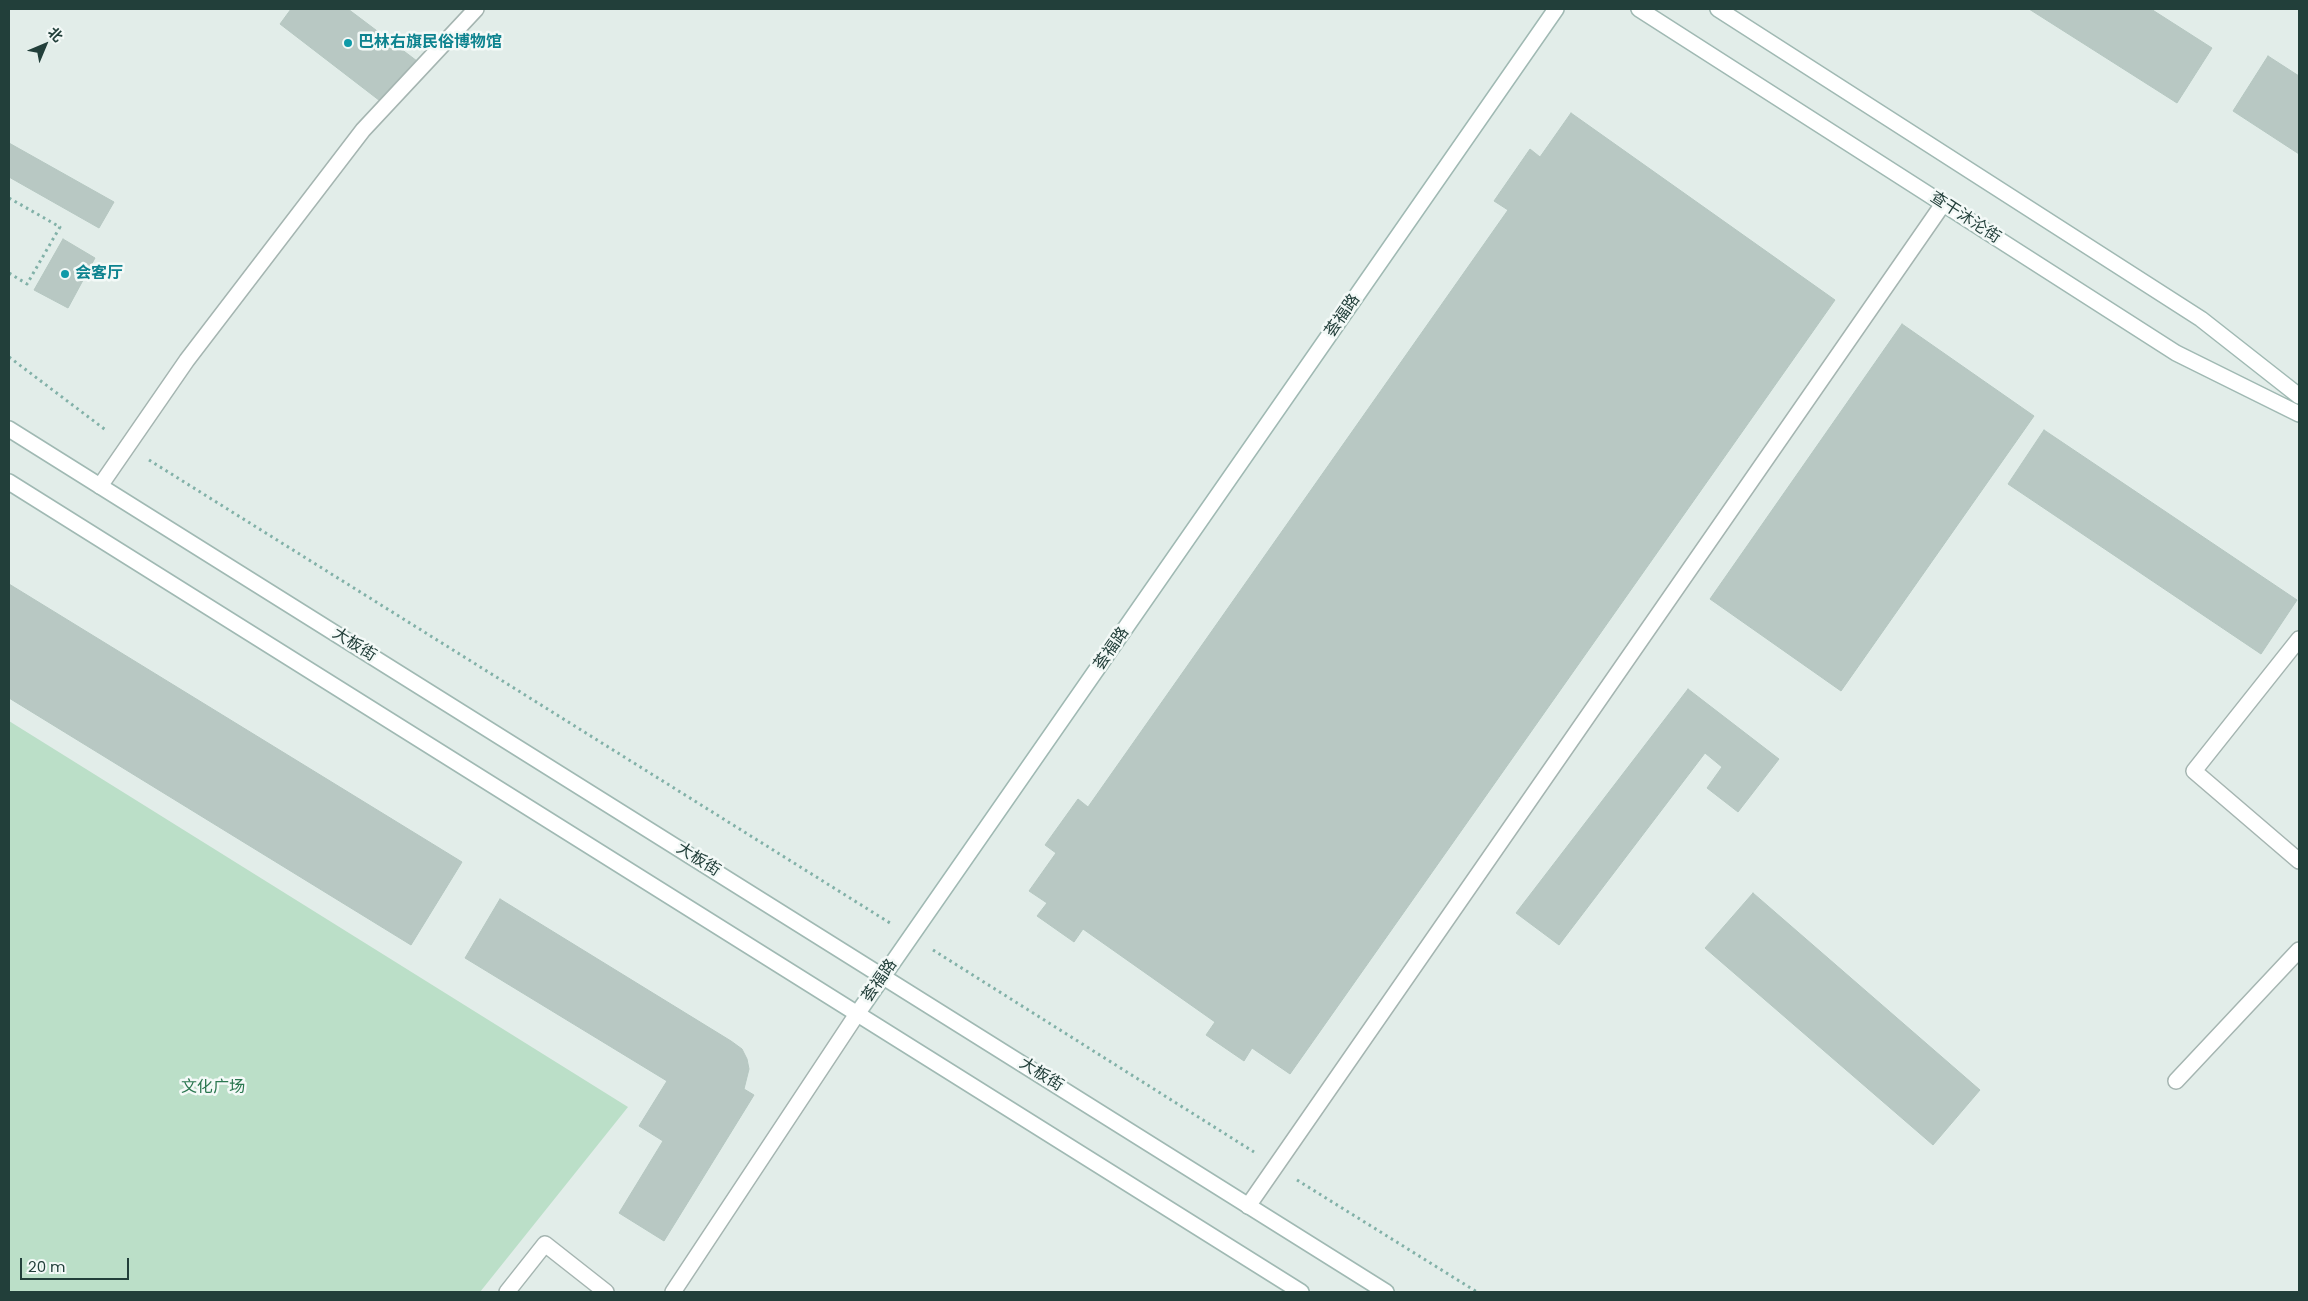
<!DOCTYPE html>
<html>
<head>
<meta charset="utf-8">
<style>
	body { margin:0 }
	#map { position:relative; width:2308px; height:1301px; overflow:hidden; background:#e2ede9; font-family:Poppins,"Noto Sans SC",sans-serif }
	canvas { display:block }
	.frame { position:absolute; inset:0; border:10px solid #223f3a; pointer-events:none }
	.north { position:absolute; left:20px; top:20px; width:50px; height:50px; -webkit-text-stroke:4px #f3f9f7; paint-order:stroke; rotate:45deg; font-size:14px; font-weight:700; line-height:20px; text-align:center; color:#223f3a }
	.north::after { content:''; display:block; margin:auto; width:18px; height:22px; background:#223f3a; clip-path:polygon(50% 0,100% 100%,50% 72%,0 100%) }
	.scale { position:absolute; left:20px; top:1258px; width:109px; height:22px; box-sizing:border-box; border:2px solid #223f3a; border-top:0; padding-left:6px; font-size:15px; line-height:18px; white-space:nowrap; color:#223f3a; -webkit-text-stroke:4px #f3f9f7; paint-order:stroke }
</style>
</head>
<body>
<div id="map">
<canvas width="2308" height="1301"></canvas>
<div class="frame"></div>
<div class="north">北</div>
<div class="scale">20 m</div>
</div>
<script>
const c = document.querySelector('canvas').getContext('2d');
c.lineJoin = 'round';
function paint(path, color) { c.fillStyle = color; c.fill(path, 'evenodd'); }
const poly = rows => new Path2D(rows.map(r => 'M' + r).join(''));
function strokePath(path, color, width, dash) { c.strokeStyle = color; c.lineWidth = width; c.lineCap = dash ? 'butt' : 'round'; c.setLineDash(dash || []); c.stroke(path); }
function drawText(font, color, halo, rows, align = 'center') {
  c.font = font + ' Poppins,"Noto Sans SC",sans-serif'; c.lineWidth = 5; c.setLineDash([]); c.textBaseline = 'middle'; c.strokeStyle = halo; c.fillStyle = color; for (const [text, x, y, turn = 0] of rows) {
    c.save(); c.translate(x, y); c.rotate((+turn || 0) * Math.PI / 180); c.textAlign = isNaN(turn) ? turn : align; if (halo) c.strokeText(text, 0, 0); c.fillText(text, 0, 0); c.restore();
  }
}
paint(poly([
	[9,721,628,1107,480,1292,9,1292]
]), '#bbdfc8');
const building = poly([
	[291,9,348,9,417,61,384,104,280,24,291,9],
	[2029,9,2151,9,2212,48,2177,103,2029,9],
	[2268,56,2299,76,2299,154,2233,111,2268,56],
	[1571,113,1835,300,1290,1074,1252,1048,1244,1061,1206,1035,1215,1022,1083,929,1074,942,1037,916,1047,903,1029,891,1056,853,1045,845,1078,799,1088,807,1508,210,1494,201,1530,149,1540,157,1571,113],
	[9,143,114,202,99,228,9,177,9,143],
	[63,239,95,258,68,308,34,290,63,239],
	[1902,324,2034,416,1841,691,1710,599,1902,324],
	[2044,430,2297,600,2261,654,2008,484,2044,430],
	[9,584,462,862,411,945,9,698,9,584],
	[1688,689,1779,759,1738,812,1707,788,1722,767,1705,753,1559,945,1516,913,1688,689],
	[1753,893,1980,1090,1933,1145,1705,948,1753,893],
	[500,899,731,1041,742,1049,747,1059,749,1069,744,1089,754,1095,664,1241,619,1213,663,1141,639,1126,667,1081,465,958,500,899]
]);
paint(building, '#b8c8c3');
strokePath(building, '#b5c7c1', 1);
const lane = poly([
	[2299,639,2194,771,2299,861],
	[2176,1081,2299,950]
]);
const street = poly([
	[100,486,187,360,363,130,476,9],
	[1248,1206,1943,204],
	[507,1292,545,1244,606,1292],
	[673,1292,857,1014]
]);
const secondary = poly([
	[1639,9,2176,353,2299,414],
	[1718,9,2201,319,2299,396],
	[9,429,1386,1292],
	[9,482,1301,1292],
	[857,1014,1556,9]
]);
strokePath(lane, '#a5b5b1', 18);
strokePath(street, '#a5b5b1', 18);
strokePath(secondary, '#a0b9b3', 18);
strokePath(poly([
	[9,198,60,227,27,284,9,273],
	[9,357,107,431],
	[149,460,890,923],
	[933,950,1254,1152],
	[1297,1180,1477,1292]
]), '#82b1a8', 3, [2.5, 4]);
strokePath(lane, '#fff', 15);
strokePath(street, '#fff', 15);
strokePath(secondary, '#fff', 15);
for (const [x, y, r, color] of [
	[348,43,5,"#0f9aa8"],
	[65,274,5,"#0f9aa8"]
]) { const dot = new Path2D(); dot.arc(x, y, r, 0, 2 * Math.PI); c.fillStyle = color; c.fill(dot); strokePath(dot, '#f3f9f7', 2); }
drawText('bold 16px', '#0d838f', '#f3f9f7', [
	["巴林右旗民俗博物馆",358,43],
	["会客厅",75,274]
], 'left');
drawText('16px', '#223f3a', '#f3f9f7', [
	["查干沐沦街",1965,218,33],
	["荟福路",1343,316,-55],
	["大板街",354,645,32],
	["荟福路",1112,649,-55],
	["大板街",698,860,32],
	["荟福路",880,981,-55],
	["大板街",1041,1075,32]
]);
drawText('16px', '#2b7750', '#f3f9f7', [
	["文化广场",213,1088]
]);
</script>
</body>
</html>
